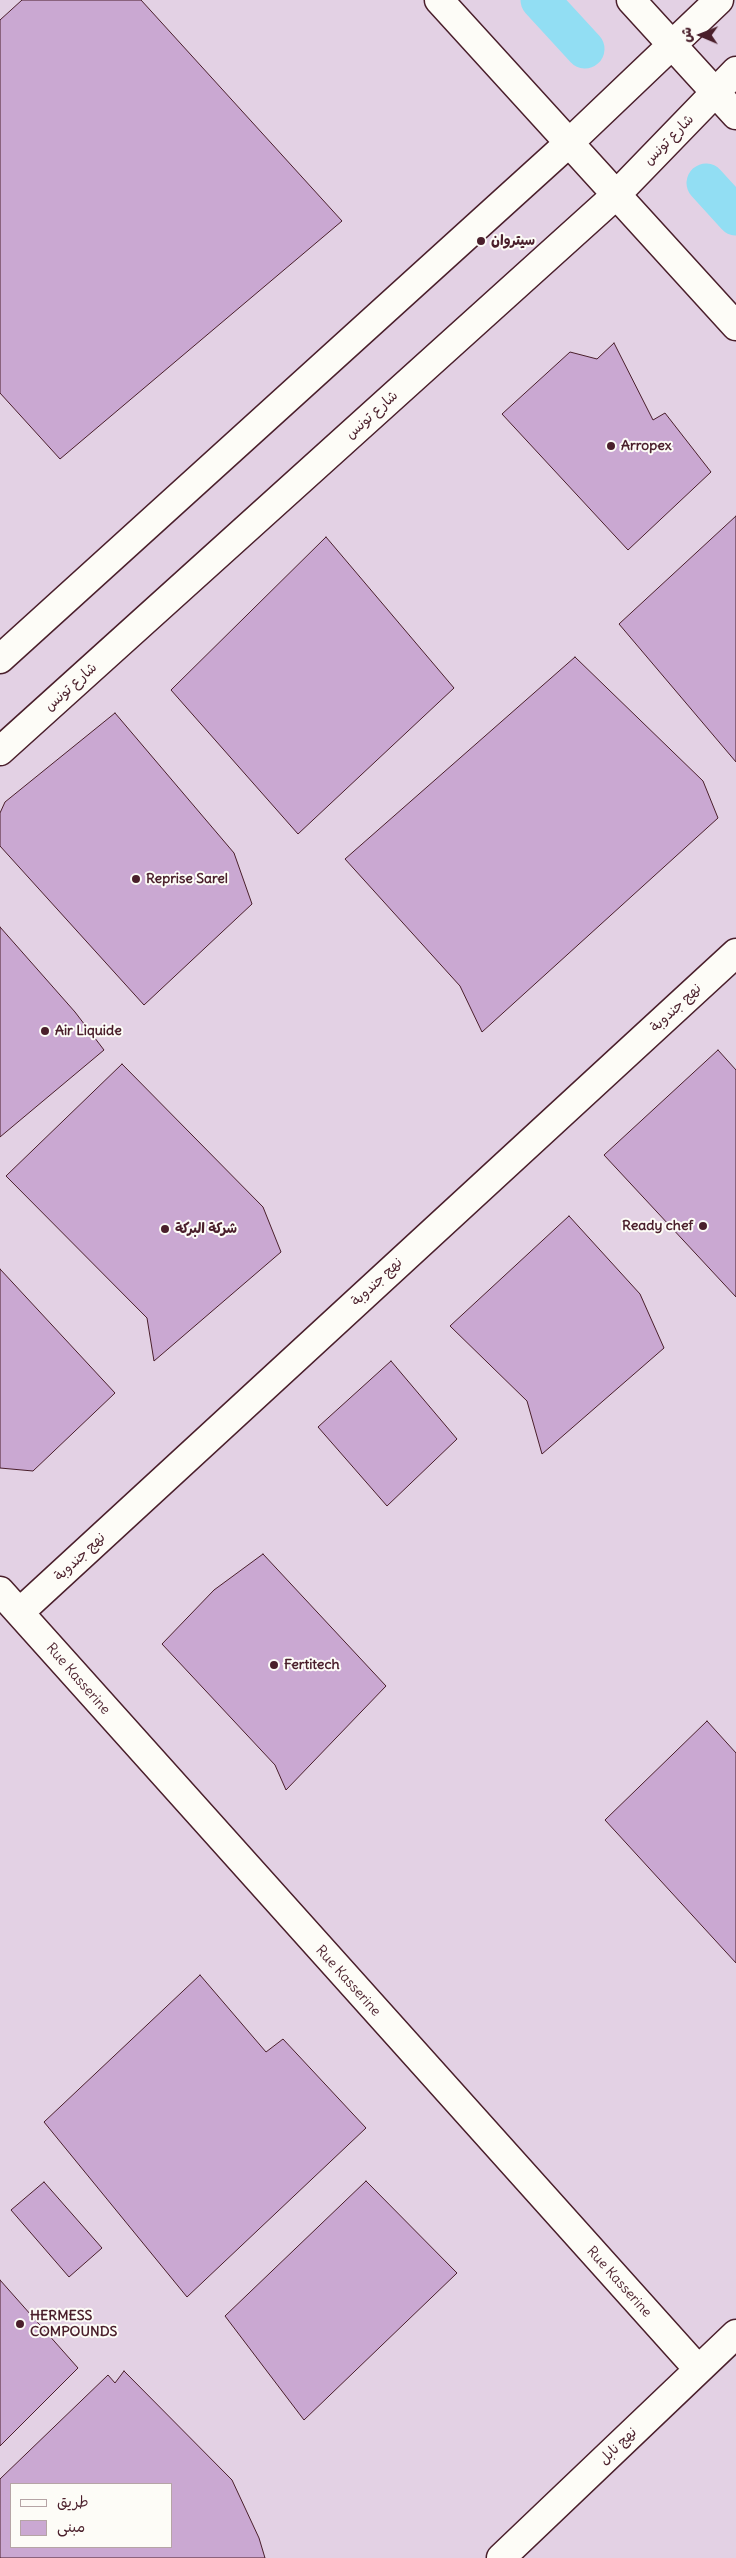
<!DOCTYPE html>
<html>
<head>
<meta charset="utf-8">
<style>
	body { margin:0 }
	#map { position:relative; width:736px; height:2558px; overflow:hidden; background:#eee3ec; font-family:Delius,"Playpen Sans Arabic",sans-serif }
	canvas { display:block }
	.legend { position:absolute; left:10px; top:2483px; width:162px; height:65px; box-sizing:border-box; background:#fdfcf7; border:1px solid #b5a4a5; margin:0; padding:6px 9px; list-style:none; font-size:15px; color:#4a1f2b }
	.legend li { display:flex; align-items:center; gap:10px; height:25px }
	.legend b { width:25px; border:1px solid #b5a4a5 }
	.north { position:absolute; left:676px; top:10px; width:50px; height:50px; -webkit-text-stroke:4px #fdfcf7; paint-order:stroke; rotate:271deg; font-size:14px; font-weight:700; line-height:20px; text-align:center; color:#4a1f2b }
	.north::after { content:''; display:block; margin:auto; width:18px; height:22px; background:#4a1f2b; clip-path:polygon(50% 0,100% 100%,50% 72%,0 100%) }
</style>
</head>
<body>
<div id="map">
<canvas width="736" height="2558"></canvas>
<ul class="legend">
<li><b style="height:6px;background:#fdfcf7"></b>طريق</li>
<li><b style="height:14px;background:#caa8d2"></b>مبنى</li>
</ul>
<div class="north">ش</div>
</div>
<script>
const c = document.querySelector('canvas').getContext('2d');
c.lineJoin = 'round';
function paint(path, color) { c.fillStyle = color; c.fill(path, 'evenodd'); }
const poly = rows => new Path2D(rows.map(r => 'M' + r).join(''));
function strokePath(path, color, width, dash) { c.strokeStyle = color; c.lineWidth = width; c.lineCap = dash ? 'butt' : 'round'; c.setLineDash(dash || []); c.stroke(path); }
function drawText(font, color, halo, rows, align = 'center') {
  c.font = font + ' Delius,"Playpen Sans Arabic",sans-serif'; c.lineWidth = 4; c.setLineDash([]); c.textBaseline = 'middle'; c.strokeStyle = halo; c.fillStyle = color; for (const [text, x, y, turn = 0] of rows) {
    c.save(); c.translate(x, y); c.rotate((+turn || 0) * Math.PI / 180); c.textAlign = isNaN(turn) ? turn : align; if (halo) c.strokeText(text, 0, 0); c.fillText(text, 0, 0); c.restore();
  }
}
paint(poly([
	[0,0,736,0,736,2558,0,2558],
	[11,2484,171,2484,171,2547,11,2547]
]), '#e3d1e4');
strokePath(poly([
	[540,0,585,49],
	[706,183,736,216]
]), '#92def3', 39);
const building = poly([
	[22,0,141,0,342,221,60,459,0,393,0,20,22,0],
	[614,343,653,420,665,413,711,472,628,550,502,414,570,352,597,359,614,343],
	[736,516,736,762,619,624,736,516],
	[326,537,454,688,298,834,171,690,326,537],
	[575,657,703,781,718,818,482,1032,460,986,345,859,575,657],
	[115,713,234,853,252,904,144,1005,0,846,0,813,5,802,115,713],
	[0,927,75,1012,104,1050,0,1137,0,927],
	[718,1050,736,1070,736,1297,604,1155,718,1050],
	[122,1064,263,1207,281,1252,154,1361,147,1318,6,1176,122,1064],
	[569,1216,640,1294,664,1348,542,1454,527,1401,450,1326,569,1216],
	[0,1269,115,1393,33,1471,0,1468,0,1269],
	[391,1361,457,1439,387,1506,318,1427,391,1361],
	[263,1554,386,1686,286,1790,275,1765,162,1644,214,1590,263,1554],
	[707,1721,736,1753,736,1963,605,1820,707,1721],
	[200,1975,266,2052,283,2039,366,2128,187,2297,44,2122,200,1975],
	[366,2181,457,2273,304,2420,225,2316,366,2181],
	[44,2182,102,2248,69,2277,11,2210,44,2182],
	[0,2280,78,2368,0,2446,0,2280],
	[124,2371,232,2480,259,2538,265,2558,0,2558,0,2479,108,2375,115,2383,124,2371],
	[11,2484,171,2484,171,2547,11,2547,11,2484]
]);
paint(building, '#caa8d2');
strokePath(building, '#4a1f2b', 1);
const minor = poly([
	[439,0,736,326],
	[631,0,736,115],
	[0,659,570,142,719,0],
	[0,751,615,196,736,71],
	[0,1591,698,2369],
	[20,1612,736,953],
	[501,2558,736,2334]
]);
strokePath(minor, '#4a1f2b', 31);
strokePath(minor, '#fdfcf7', 28);
for (const [x, y, r, color] of [
	[481,241,5,"#4a1f2b"],
	[611,446,5,"#4a1f2b"],
	[136,879,5,"#4a1f2b"],
	[45,1031,5,"#4a1f2b"],
	[703,1226,5,"#4a1f2b"],
	[165,1229,5,"#4a1f2b"],
	[274,1665,5,"#4a1f2b"],
	[20,2324,5,"#4a1f2b"]
]) { const dot = new Path2D(); dot.arc(x, y, r, 0, 2 * Math.PI); c.fillStyle = color; c.fill(dot); strokePath(dot, '#fdfcf7', 2); }
drawText('14px', '#4a1f2b', '#fdfcf7', [
	["شارع تونس",669,140,-46],
	["شارع تونس",372,415,-42],
	["شارع تونس",71,687,-42],
	["نهج جندوبة",676,1008,-43],
	["نهج جندوبة",377,1282,-43],
	["نهج جندوبة",80,1557,-43],
	["Rue Kasserine",78,1679,49],
	["Rue Kasserine",348,1981,48],
	["Rue Kasserine",619,2282,48],
	["نهج نابل",618,2446,-44]
]);
drawText('bold 14px', '#4a1f2b', '#fdfcf7', [
	["سيتروان",491,241],
	["Arropex",621,446],
	["Reprise Sarel",146,879],
	["Air Liquide",55,1031],
	["Ready chef",693,1226,"right"],
	["شركة البركة",175,1229],
	["Fertitech",284,1665],
	["HERMESS",30,2316],
	["COMPOUNDS",30,2332]
], 'left');
</script>
</body>
</html>
